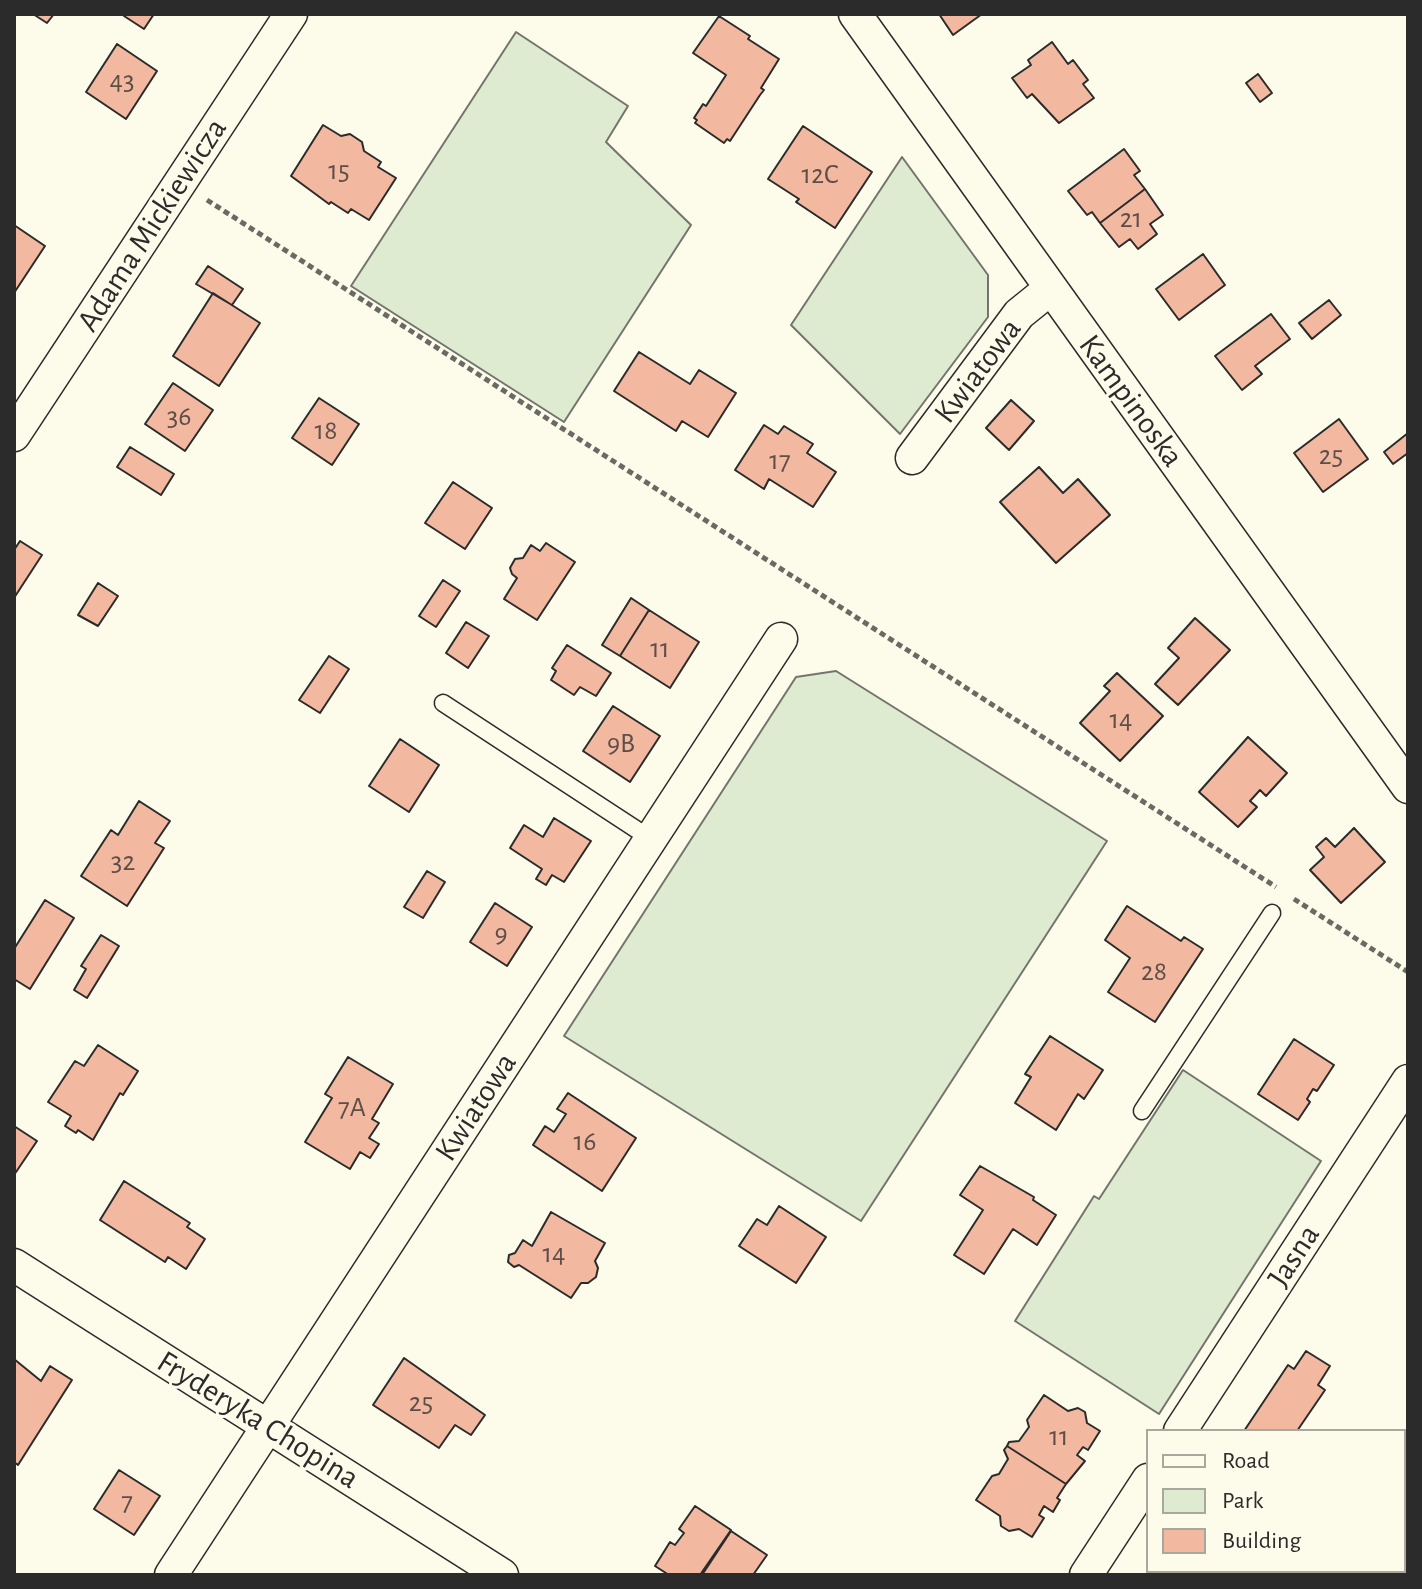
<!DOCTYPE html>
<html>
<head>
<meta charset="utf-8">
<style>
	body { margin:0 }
	#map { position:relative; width:1422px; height:1589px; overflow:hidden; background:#fdfbea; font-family:"Alegreya Sans",sans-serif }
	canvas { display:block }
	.frame { position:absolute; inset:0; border:16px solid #2b2b2b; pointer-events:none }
	.legend { position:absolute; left:1146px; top:1429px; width:260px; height:144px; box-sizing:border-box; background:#fdfbea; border:2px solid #a9a89e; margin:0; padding:10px 14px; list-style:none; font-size:24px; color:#2b2b2b }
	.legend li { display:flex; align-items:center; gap:16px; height:40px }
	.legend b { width:40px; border:2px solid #a9a89e }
</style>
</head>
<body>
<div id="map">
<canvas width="1422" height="1589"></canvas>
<div class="frame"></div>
<ul class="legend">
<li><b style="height:10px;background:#fdfbea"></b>Road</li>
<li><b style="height:22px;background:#deebd1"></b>Park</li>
<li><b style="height:22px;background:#f2b8a0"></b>Building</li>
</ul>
</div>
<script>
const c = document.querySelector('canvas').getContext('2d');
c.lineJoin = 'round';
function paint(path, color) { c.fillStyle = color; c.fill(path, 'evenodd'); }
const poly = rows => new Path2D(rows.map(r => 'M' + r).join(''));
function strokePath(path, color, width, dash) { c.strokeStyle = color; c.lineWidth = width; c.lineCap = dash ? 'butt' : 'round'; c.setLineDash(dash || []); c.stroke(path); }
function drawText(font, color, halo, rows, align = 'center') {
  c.font = font + ' "Alegreya Sans",sans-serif'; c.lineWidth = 6; c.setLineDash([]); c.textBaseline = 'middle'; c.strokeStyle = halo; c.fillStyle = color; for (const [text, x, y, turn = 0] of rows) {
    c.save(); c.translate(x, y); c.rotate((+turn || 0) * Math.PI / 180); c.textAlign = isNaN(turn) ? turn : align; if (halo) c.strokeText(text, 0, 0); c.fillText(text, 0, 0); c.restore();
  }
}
const green = poly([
	[516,32,628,106,606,142,691,225,564,422,351,286,516,32],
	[902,157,988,275,988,317,900,434,791,325,902,157],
	[836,671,1107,841,861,1221,564,1036,796,677,836,671],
	[1183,1070,1321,1161,1159,1414,1015,1321,1094,1196,1099,1199,1183,1070]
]);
paint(green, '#deebd1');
strokePath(green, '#74746e', 2);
const building = poly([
	[33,14,54,14,47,23,33,14],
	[125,14,154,14,144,29,124,16,125,14],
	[939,14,982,14,953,35,939,14],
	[719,16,750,36,748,39,779,59,761,88,764,90,760,95,730,141,727,139,724,143,695,123,697,120,694,118,703,104,706,106,726,75,693,53,719,16],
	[1052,42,1068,64,1073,60,1088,80,1083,84,1094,98,1059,123,1032,94,1027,98,1012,78,1031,65,1028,60,1052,42],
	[117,44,157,71,126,119,86,92,117,44],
	[1258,74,1272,93,1260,102,1246,83,1258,74],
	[323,125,341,136,350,134,362,142,364,151,381,162,378,167,396,178,369,220,351,209,348,213,331,202,329,204,291,176,323,125],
	[803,126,872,172,835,228,796,202,799,199,768,179,803,126],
	[1124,149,1140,171,1134,175,1145,189,1100,223,1092,212,1087,215,1068,191,1124,149],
	[1145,189,1163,215,1150,224,1157,234,1138,249,1130,239,1119,247,1100,223,1145,189],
	[14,225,45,246,14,293,14,225],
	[1203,254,1225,285,1179,320,1156,289,1203,254],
	[208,266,243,289,232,305,196,284,208,266],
	[213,293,260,323,219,386,173,356,213,293],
	[1329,300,1341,315,1312,339,1299,323,1329,300],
	[1271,314,1290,339,1255,366,1262,374,1242,390,1215,356,1271,314],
	[639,352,690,384,699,370,736,393,708,437,682,421,676,431,614,391,639,352],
	[173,383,213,410,185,451,145,424,173,383],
	[319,398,359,424,332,465,292,438,319,398],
	[1011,400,1034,421,1009,450,986,428,1011,400],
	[1339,419,1368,459,1323,492,1294,453,1339,419],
	[764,425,778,434,784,426,813,444,807,453,836,472,813,507,769,479,764,489,735,470,764,425],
	[1408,433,1408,453,1393,464,1384,452,1408,433],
	[130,447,174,474,161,495,117,467,130,447],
	[1039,467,1063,493,1078,479,1110,515,1056,563,1000,502,1039,467],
	[453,482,492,508,465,549,425,523,453,482],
	[20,541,42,555,14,598,14,550,20,541],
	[546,543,575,562,537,620,504,599,517,578,512,574,510,568,515,559,523,558,531,545,540,551,546,543],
	[443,580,460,591,436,627,419,616,443,580],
	[98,583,118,596,98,626,78,615,98,583],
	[631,598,649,610,620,656,602,645,631,598],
	[649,610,699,642,670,688,620,656,649,610],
	[1195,618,1230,650,1178,705,1155,684,1179,658,1168,648,1195,618],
	[466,622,489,636,468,668,446,653,466,622],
	[567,645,611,673,596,696,580,687,574,695,551,680,556,671,552,668,567,645],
	[329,656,349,669,320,713,299,700,329,656],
	[1117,673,1163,716,1120,761,1080,723,1110,691,1104,686,1117,673],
	[613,706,660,736,630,782,583,751,613,706],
	[1248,737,1287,773,1266,796,1260,790,1250,801,1257,807,1238,827,1199,792,1248,737],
	[400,739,439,765,409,812,369,786,400,739],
	[139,801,170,821,155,843,164,848,127,906,81,876,111,830,118,835,139,801],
	[554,818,591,841,564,882,552,875,546,885,536,879,542,869,510,848,524,825,543,837,554,818],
	[1354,828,1385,862,1341,903,1310,870,1324,857,1316,847,1326,838,1335,847,1354,828],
	[427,871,445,882,423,918,404,907,427,871],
	[45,900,74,918,30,989,14,979,14,949,45,900],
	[495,903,532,927,507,966,470,942,495,903],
	[1127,906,1181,941,1184,937,1203,949,1155,1022,1108,992,1130,958,1105,940,1127,906],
	[101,935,119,946,87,998,74,990,86,969,81,966,101,935],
	[1050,1036,1103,1070,1084,1099,1078,1094,1056,1130,1015,1103,1031,1077,1025,1074,1050,1036],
	[1294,1039,1334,1065,1317,1091,1313,1089,1307,1099,1310,1102,1298,1120,1258,1094,1294,1039],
	[98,1045,138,1071,123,1095,120,1093,93,1140,78,1130,76,1133,65,1126,71,1116,48,1102,75,1061,84,1066,98,1045],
	[348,1057,393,1084,372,1119,379,1123,369,1138,379,1144,370,1158,360,1152,350,1169,305,1142,332,1098,325,1094,348,1057],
	[568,1093,636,1138,602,1191,533,1145,545,1126,554,1132,566,1114,557,1109,568,1093],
	[14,1126,37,1141,14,1175,14,1126],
	[980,1166,1034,1197,1033,1200,1056,1215,1037,1245,1013,1229,984,1274,954,1255,983,1210,960,1195,980,1166],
	[124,1181,190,1223,187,1227,205,1239,186,1269,168,1257,165,1262,100,1220,124,1181],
	[779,1206,826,1237,796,1283,739,1246,757,1219,767,1225,779,1206],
	[551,1212,605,1243,595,1261,598,1268,596,1277,588,1283,581,1283,571,1298,519,1265,514,1267,508,1262,509,1255,515,1253,523,1240,532,1246,551,1212],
	[1306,1351,1330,1366,1318,1385,1325,1390,1297,1431,1244,1431,1288,1365,1294,1369,1306,1351],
	[404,1358,485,1415,471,1435,455,1425,439,1448,373,1405,404,1358],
	[14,1359,41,1381,50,1366,72,1380,18,1465,14,1462,14,1359],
	[1044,1395,1068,1411,1078,1408,1085,1412,1087,1423,1100,1431,1088,1450,1083,1447,1077,1455,1085,1461,1066,1484,1007,1446,1009,1442,1019,1441,1029,1427,1027,1420,1044,1395],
	[1007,1446,1066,1484,1057,1498,1060,1500,1053,1512,1044,1506,1039,1515,1044,1518,1032,1537,1019,1529,1009,1531,1001,1526,1000,1516,976,1500,992,1476,999,1474,1008,1459,1004,1450,1007,1446],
	[119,1470,160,1496,134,1535,94,1509,119,1470],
	[695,1506,731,1530,700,1575,669,1575,655,1566,670,1542,675,1545,684,1533,679,1529,695,1506],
	[731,1531,767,1555,753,1575,702,1575,731,1531],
	[1209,1571,1276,1571,1273,1575,1211,1575,1208,1573,1209,1571]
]);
paint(building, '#f2b8a0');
strokePath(building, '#2b2b2b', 2);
const lane = poly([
	[443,703,651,839],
	[1142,1111,1272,913]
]);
const street = poly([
	[855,14,1408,787],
	[14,435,291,14],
	[912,458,1019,314,1050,289],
	[14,1265,502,1575],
	[1180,1431,1408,1081],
	[171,1575,781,639],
	[1086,1575,1148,1480]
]);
strokePath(lane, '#2b2b2b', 19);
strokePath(street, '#2b2b2b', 35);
strokePath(poly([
	[207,200,1276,887],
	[1294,899,1408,972]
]), '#6a6964', 5, [6, 4]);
strokePath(lane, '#fdfbea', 16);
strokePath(street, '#fdfbea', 32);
drawText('28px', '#5d4e48', null, [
	["43",122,81],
	["15",339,171],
	["12C",820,175],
	["21",1131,219],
	["36",179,417],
	["18",326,431],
	["25",1331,456],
	["17",780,461],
	["11",660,649],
	["14",1121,720],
	["9B",621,744],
	["32",123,862],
	["9",501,934],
	["28",1154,972],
	["7A",352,1108],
	["16",585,1142],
	["14",554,1254],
	["25",421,1403],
	["11",1059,1437],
	["7",127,1502]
]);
drawText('32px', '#2b2b2b', '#fdfbea', [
	["Adama Mickiewicza",152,225,-57],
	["Kwiatowa",978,371,-53],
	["Kampinoska",1131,401,54],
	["Kwiatowa",476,1107,-57],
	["Jasna",1294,1256,-57],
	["Fryderyka Chopina",258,1420,32]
]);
</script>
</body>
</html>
